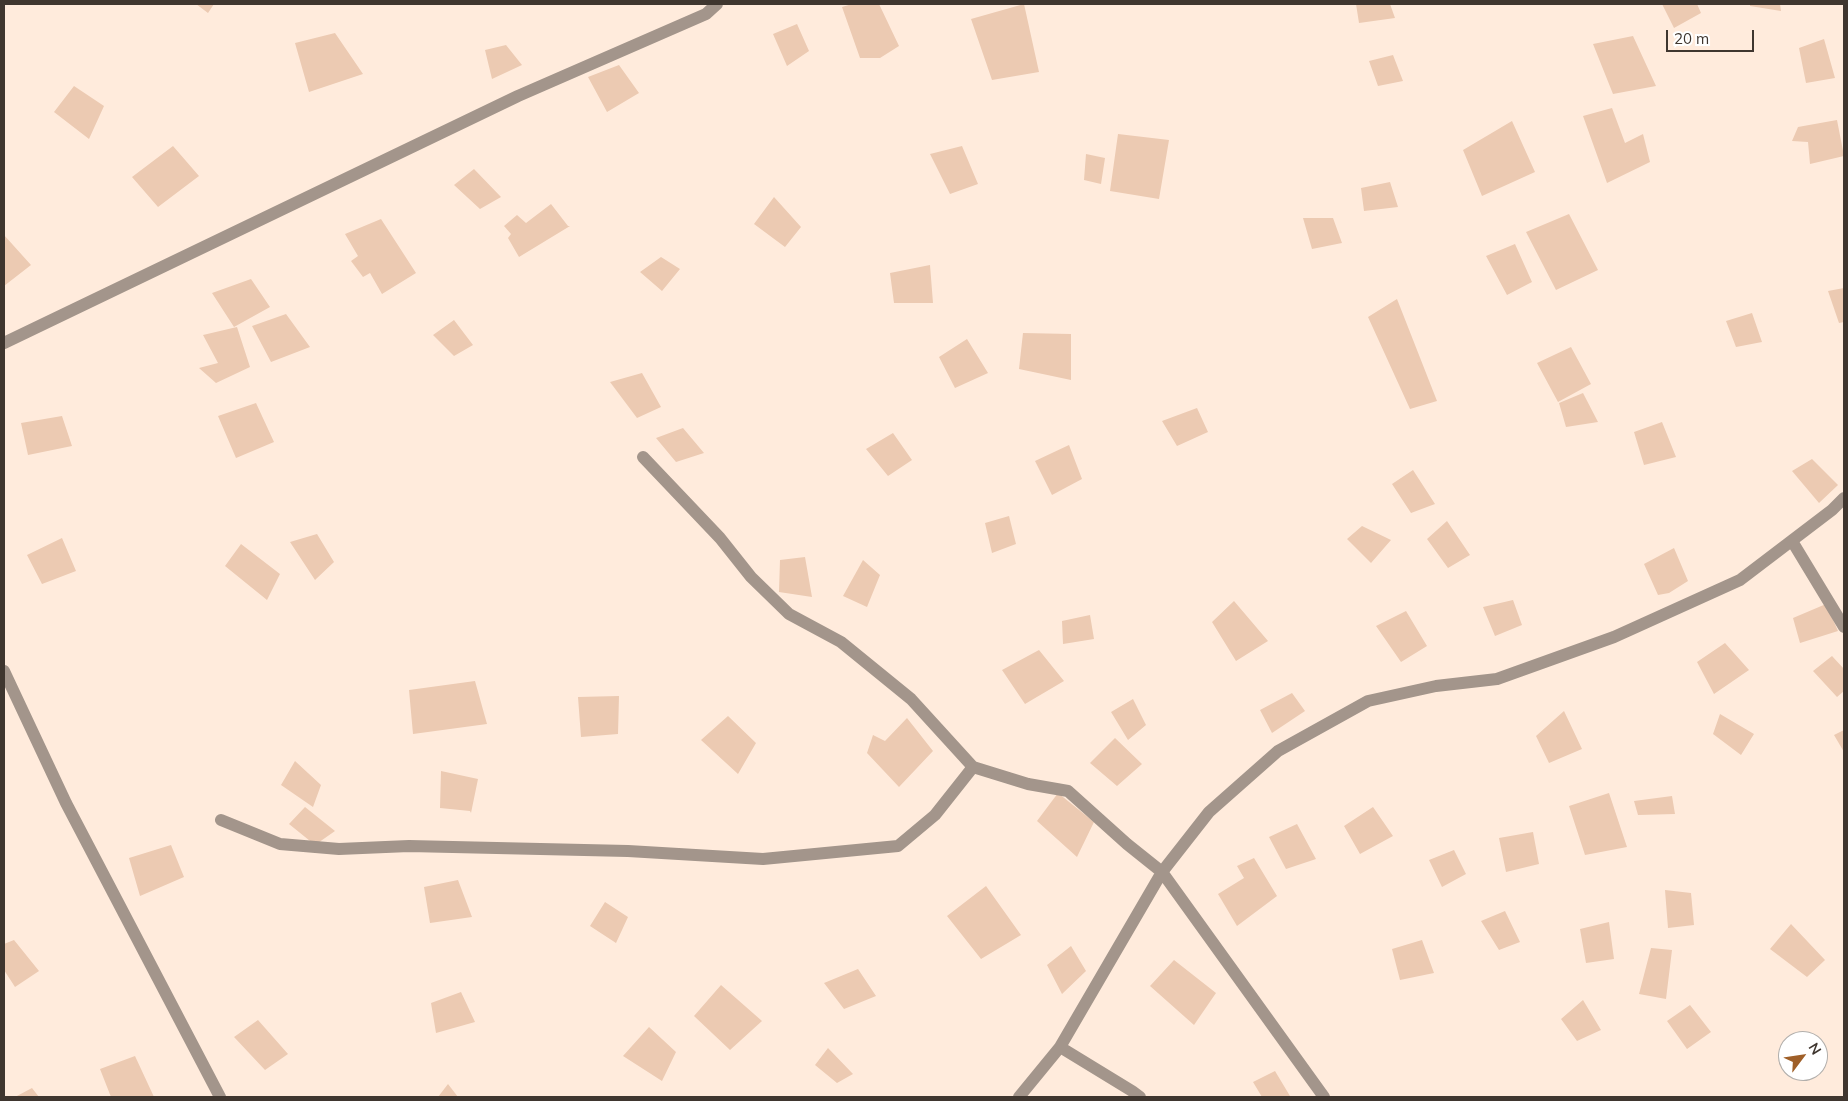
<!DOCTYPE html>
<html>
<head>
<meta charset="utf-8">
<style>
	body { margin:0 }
	#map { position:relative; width:1848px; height:1101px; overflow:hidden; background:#ffebdc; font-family:Mulish,sans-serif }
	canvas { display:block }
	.frame { position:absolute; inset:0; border:5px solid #3f362f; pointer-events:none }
	.north { position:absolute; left:1778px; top:1031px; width:50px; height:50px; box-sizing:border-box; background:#fff; border:1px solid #b2afac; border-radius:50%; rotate:59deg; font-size:14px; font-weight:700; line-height:20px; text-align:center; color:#3f362f }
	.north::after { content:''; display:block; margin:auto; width:18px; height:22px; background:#9f5f28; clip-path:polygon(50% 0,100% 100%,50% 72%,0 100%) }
	.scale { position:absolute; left:1666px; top:30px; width:88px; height:22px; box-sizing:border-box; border:2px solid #3f362f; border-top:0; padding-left:6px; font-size:15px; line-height:18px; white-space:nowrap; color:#3f362f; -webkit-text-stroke:4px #fff; paint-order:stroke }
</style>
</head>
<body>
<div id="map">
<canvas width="1848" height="1101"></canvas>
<div class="frame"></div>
<div class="north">N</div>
<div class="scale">20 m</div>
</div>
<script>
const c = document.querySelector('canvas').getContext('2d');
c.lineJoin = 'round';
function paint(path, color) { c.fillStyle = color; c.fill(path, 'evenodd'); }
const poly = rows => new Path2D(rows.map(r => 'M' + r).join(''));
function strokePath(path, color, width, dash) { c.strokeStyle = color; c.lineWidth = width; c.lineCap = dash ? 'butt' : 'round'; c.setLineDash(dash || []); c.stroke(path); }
paint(poly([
	[196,4,214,4,208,13],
	[852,4,879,4,899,46,880,58,860,58,842,7],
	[1024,4,1039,72,992,80,971,19],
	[1356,4,1390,4,1395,18,1359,23],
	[1662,4,1697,4,1701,13,1674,28],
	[1750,4,1780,4,1781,11,1750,6],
	[797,24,809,51,787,66,773,34],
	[335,33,363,74,309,92,295,43],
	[1633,36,1656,86,1613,94,1593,44],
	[1824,39,1835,78,1806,83,1799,48],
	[506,45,522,65,492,79,485,50],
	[1393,55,1403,81,1378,86,1369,61],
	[619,65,639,93,607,112,588,77],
	[74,86,104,106,89,139,54,112],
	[1612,108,1625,143,1643,134,1650,162,1607,183,1583,116],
	[1837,120,1844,156,1810,164,1808,142,1792,141,1798,127],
	[1512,121,1535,172,1482,196,1463,150],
	[1118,134,1169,140,1159,199,1110,191],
	[173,146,199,176,158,207,132,177],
	[962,146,978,184,950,194,930,154],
	[1086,154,1105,158,1101,184,1084,180],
	[474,169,501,197,480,209,454,185],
	[1390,182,1398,207,1364,211,1361,188],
	[774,197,801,227,785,247,754,224],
	[551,204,568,226,570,226,519,257,508,238,511,234,504,226,517,215,526,223],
	[1569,214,1598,270,1556,290,1526,232],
	[1303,218,1333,218,1342,243,1312,249],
	[381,219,416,273,382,294,370,273,363,277,351,261,358,256,345,234],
	[4,235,31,265,4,286],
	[1515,244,1532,282,1507,295,1486,256],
	[661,257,680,269,662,291,640,272],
	[930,265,933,303,894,303,890,273],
	[251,279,270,307,234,327,212,293],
	[1844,288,1844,322,1839,323,1828,291],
	[1397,299,1437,401,1410,409,1368,317],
	[1752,313,1762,342,1736,347,1726,321],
	[286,314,310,347,271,362,252,326],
	[454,320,473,345,454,356,433,335],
	[237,327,250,367,216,383,199,368,218,363,203,335],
	[1023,333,1071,334,1071,380,1019,369],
	[967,339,988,373,955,388,939,357],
	[1571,347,1591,384,1558,402,1537,363],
	[642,373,661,407,637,418,610,382],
	[1583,393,1598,422,1566,427,1559,403],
	[256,403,274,442,236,458,218,416],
	[1197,408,1208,432,1177,446,1162,421],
	[62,416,72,446,28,455,21,423],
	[1662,422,1676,457,1644,465,1634,432],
	[683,428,704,453,676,462,656,438],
	[893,433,912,460,888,476,866,449],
	[1069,445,1082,479,1052,495,1035,461],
	[1812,459,1838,485,1819,503,1792,471],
	[1413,470,1435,504,1411,513,1392,484],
	[1009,516,1016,544,992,553,985,523],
	[1447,521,1470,555,1448,568,1427,539],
	[1362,526,1391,540,1371,563,1347,539],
	[317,534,334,562,315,580,290,542],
	[62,538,76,571,42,584,27,555],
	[241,544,280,574,267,600,225,566],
	[1674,548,1688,581,1669,593,1658,595,1644,564],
	[805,557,812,597,779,592,780,560],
	[863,560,880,575,867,607,843,596],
	[1513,600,1522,625,1495,636,1483,607],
	[1234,601,1268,641,1236,661,1212,622],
	[1826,604,1838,631,1800,643,1793,618],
	[1406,611,1427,646,1401,662,1376,626],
	[1090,615,1094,639,1063,644,1062,621],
	[1725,643,1749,670,1714,694,1697,662],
	[1039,650,1064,681,1025,704,1002,670],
	[1832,656,1844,669,1844,691,1837,697,1813,671],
	[475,681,487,724,413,734,409,690],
	[1292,693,1305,711,1272,733,1260,710],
	[619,696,618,734,581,737,578,697],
	[1133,699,1146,725,1128,740,1111,712],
	[1564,711,1582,749,1549,763,1536,736],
	[1720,714,1754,734,1741,755,1713,734],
	[728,716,756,743,738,774,701,740],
	[907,718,933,751,899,787,867,753,873,735,885,741],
	[1844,730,1844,752,1834,735],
	[1115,738,1142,764,1117,786,1090,763],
	[295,761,321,785,313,807,281,785],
	[441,771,478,779,471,813,470,811,440,808],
	[1058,793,1094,822,1077,857,1037,821],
	[1609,793,1627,847,1585,855,1569,806],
	[1672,796,1675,814,1638,815,1634,801],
	[305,807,335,831,315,845,289,824],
	[1373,807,1393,836,1360,854,1344,826],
	[1297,824,1316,859,1286,869,1269,837],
	[1533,832,1539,864,1506,872,1499,838],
	[171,845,184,877,140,896,129,858],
	[1454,850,1466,874,1442,887,1429,860],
	[1254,858,1277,896,1237,926,1218,894,1244,878,1237,866],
	[458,880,472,917,430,923,424,887],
	[986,886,1021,935,981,959,947,916],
	[1665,890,1691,893,1694,925,1668,928],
	[605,902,628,917,616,943,590,926],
	[1505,911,1520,942,1499,950,1481,921],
	[1609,922,1614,959,1586,963,1580,929],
	[1791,924,1825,960,1807,977,1770,949],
	[14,940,39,971,15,987,4,970,4,944],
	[1422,940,1434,973,1400,980,1392,949],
	[1071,946,1086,971,1062,994,1047,965],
	[1651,948,1672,950,1666,999,1639,994],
	[1174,960,1216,993,1194,1025,1150,986],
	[858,969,876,996,844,1009,824,983],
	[721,985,762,1021,730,1050,694,1016],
	[461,992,475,1022,436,1033,431,1003],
	[1583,1000,1601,1030,1577,1041,1561,1019],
	[1690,1005,1711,1032,1687,1049,1667,1021],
	[258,1020,288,1054,265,1070,234,1037],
	[649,1027,676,1052,662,1081,623,1056],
	[828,1048,853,1074,837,1083,815,1065],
	[135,1056,154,1097,111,1097,100,1069],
	[1275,1071,1290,1096,1287,1097,1262,1097,1253,1082],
	[448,1084,458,1097,438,1097],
	[32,1088,39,1097,15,1097]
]), '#eccab2');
strokePath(poly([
	[4,343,518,96,706,14,717,4],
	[643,457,720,538,751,577,789,614,841,642,911,699,973,767,1028,784,1068,791,1127,844,1162,872,1324,1097],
	[1792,541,1844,627],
	[4,671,66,803,220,1097],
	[221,820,280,844,339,849,409,846,628,851,763,859,898,846,935,815,973,767],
	[1060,1047,1132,1091,1140,1097],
	[1019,1097,1060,1047,1162,872,1209,812,1278,751,1368,701,1436,686,1497,679,1614,637,1740,580,1832,510,1844,498]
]), '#a3958b', 12);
</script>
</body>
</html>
